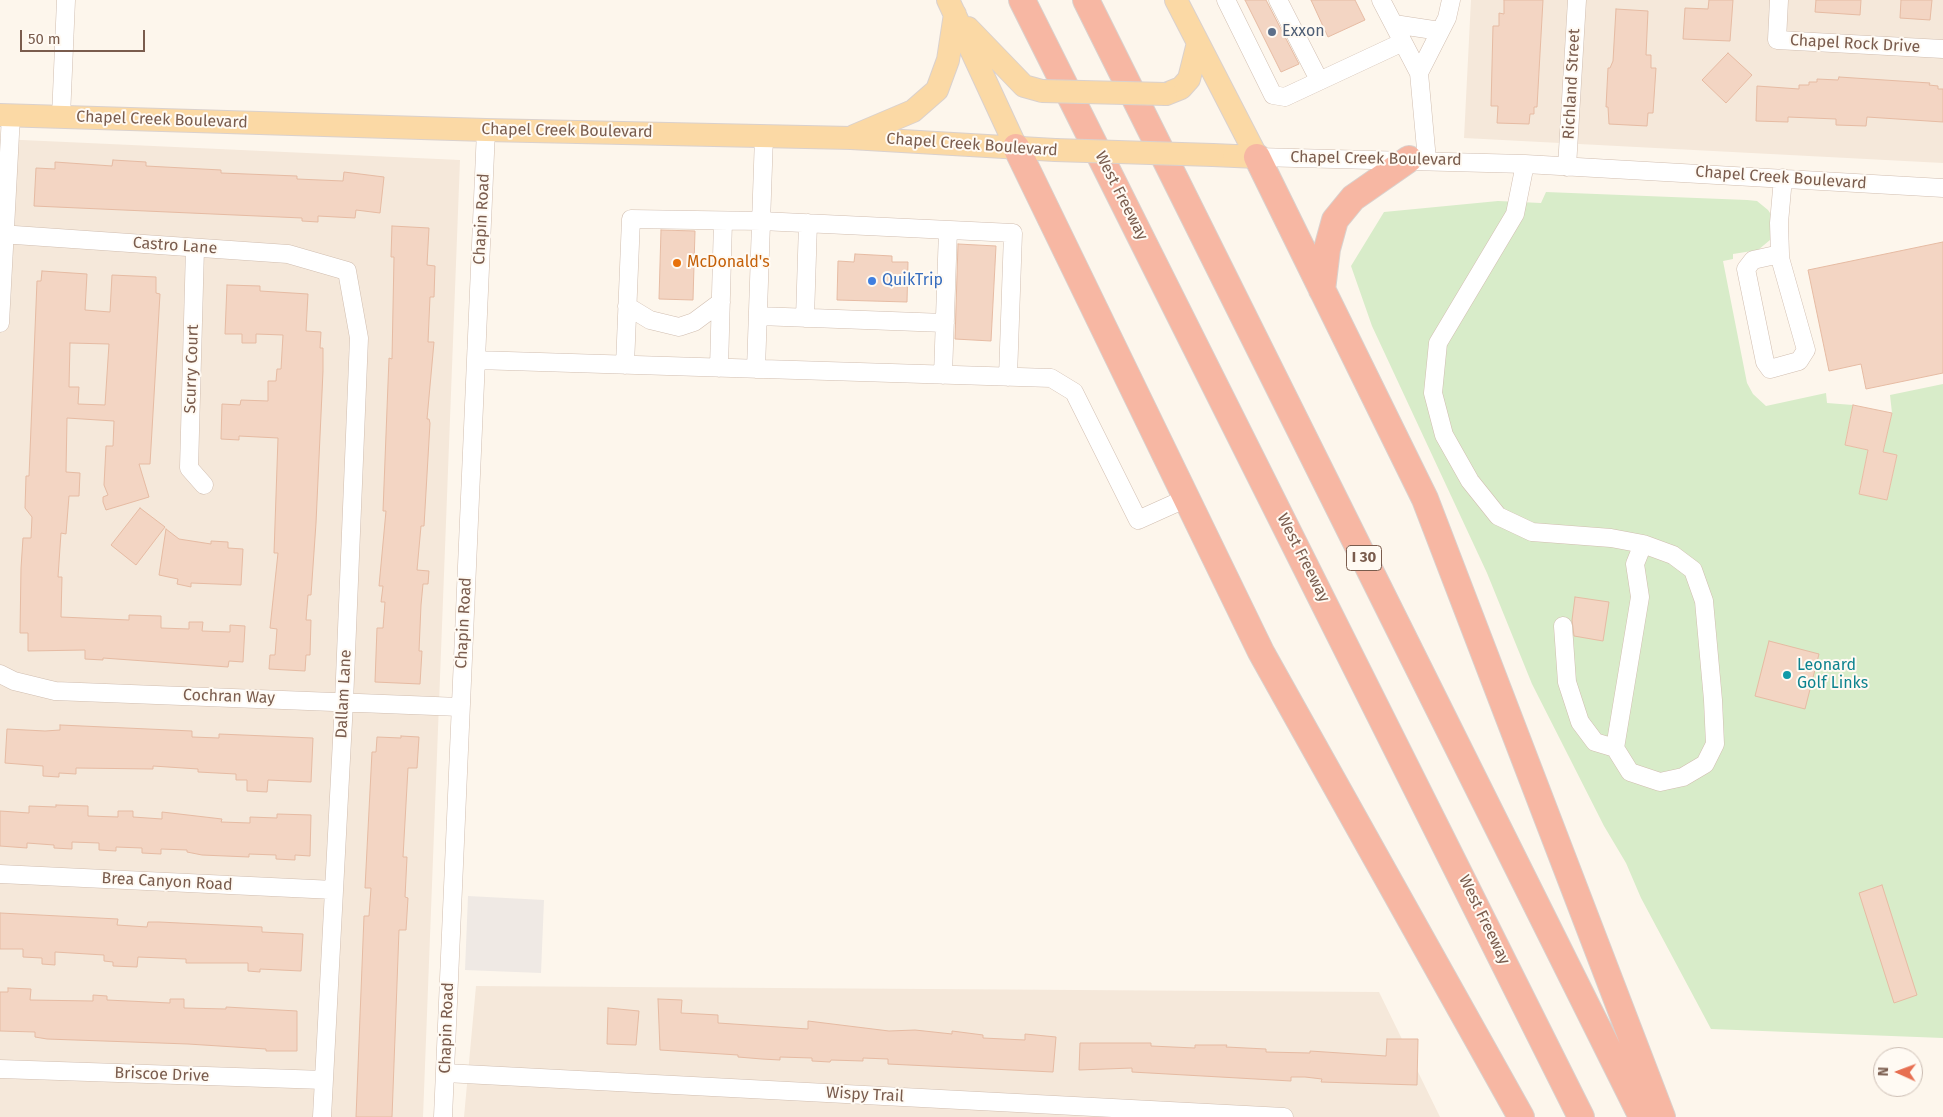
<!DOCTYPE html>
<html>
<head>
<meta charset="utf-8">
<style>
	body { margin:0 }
	#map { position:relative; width:1943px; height:1117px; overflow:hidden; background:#fdf6ec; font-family:"Fira Sans",sans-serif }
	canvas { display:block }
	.north { position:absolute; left:1873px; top:1047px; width:50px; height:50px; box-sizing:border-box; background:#fffaf3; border:1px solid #cabbb1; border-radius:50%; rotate:272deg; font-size:14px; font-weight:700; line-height:20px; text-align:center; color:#7a5c4d }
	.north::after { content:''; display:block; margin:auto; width:18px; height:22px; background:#e76f51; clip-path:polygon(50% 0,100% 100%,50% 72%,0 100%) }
	.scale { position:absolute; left:20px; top:30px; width:125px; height:22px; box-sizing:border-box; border:2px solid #7a5c4d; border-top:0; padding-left:6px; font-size:15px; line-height:18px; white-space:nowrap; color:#7a5c4d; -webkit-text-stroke:4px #fffaf3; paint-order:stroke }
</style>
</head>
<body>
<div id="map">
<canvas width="1943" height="1117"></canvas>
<div class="north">N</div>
<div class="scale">50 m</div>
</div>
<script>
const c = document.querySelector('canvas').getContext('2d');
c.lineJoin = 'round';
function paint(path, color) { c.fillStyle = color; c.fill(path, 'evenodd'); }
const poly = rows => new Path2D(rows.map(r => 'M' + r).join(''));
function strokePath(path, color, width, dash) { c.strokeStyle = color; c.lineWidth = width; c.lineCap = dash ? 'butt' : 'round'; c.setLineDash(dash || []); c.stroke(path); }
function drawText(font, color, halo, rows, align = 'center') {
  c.font = font + ' "Fira Sans",sans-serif'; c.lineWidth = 4; c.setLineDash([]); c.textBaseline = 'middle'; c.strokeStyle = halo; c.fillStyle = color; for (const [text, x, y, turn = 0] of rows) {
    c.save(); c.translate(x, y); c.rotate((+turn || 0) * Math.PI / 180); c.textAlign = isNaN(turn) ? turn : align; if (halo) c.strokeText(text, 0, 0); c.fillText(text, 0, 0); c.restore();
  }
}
paint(poly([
	[1471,0,1943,0,1943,163,1464,138],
	[0,139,460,160,423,1117,0,1117],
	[476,986,1379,992,1440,1117,464,1117]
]), '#f5e8da');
paint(poly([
	[468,896,544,900,541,973,465,970]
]), '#efe9e4');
paint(poly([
	[1546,192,1747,200,1757,201,1768,210,1772,216,1770,240,1758,250,1733,254,1733,259,1723,261,1747,383,1753,394,1766,406,1826,393,1827,403,1853,405,1845,445,1868,450,1859,494,1887,500,1897,455,1883,452,1892,413,1890,395,1943,384,1943,1038,1711,1029,1641,898,1626,863,1604,826,1532,684,1487,573,1372,326,1351,266,1384,212,1498,201,1541,203]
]), '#d8ecc9');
const building = poly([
	[1245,0,1266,0,1299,64,1281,72,1245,0],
	[1311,0,1355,0,1365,20,1328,37,1311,0],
	[1504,0,1543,0,1537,107,1534,107,1534,114,1530,114,1529,124,1497,123,1498,106,1491,106,1493,26,1499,26,1499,13,1504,14,1504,0],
	[1709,0,1733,0,1730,41,1683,39,1685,8,1708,9,1709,0],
	[1816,0,1861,0,1860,15,1815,12,1816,0],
	[1901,0,1932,0,1930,20,1900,18,1901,0],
	[1616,9,1648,11,1646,55,1651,55,1651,68,1656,68,1653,113,1648,113,1647,126,1609,124,1608,107,1606,107,1608,68,1610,68,1613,61,1616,9],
	[1728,53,1752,75,1726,103,1702,80,1728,53],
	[1839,77,1930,83,1929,85,1938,86,1938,89,1943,89,1943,122,1867,117,1866,126,1836,125,1836,119,1788,117,1788,122,1756,121,1757,86,1799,89,1799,85,1809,85,1809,82,1817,82,1817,79,1838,80,1839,77],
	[113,160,146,162,146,166,221,170,221,173,297,176,297,179,343,181,344,172,384,177,380,213,356,210,355,218,318,216,318,222,302,221,302,218,34,206,36,168,55,169,55,162,112,166,113,160],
	[392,226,429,228,427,265,435,266,434,297,430,297,428,342,434,342,427,419,429,419,430,423,424,526,421,526,417,570,429,571,428,584,423,584,421,605,419,651,422,651,420,684,375,682,377,628,383,628,385,602,381,602,383,586,379,586,386,511,383,511,389,358,392,359,394,257,391,257,392,226],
	[661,230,695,231,693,300,659,299,661,230],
	[1943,242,1943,373,1866,389,1861,364,1829,371,1808,270,1943,242],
	[958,244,996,246,991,341,955,339,958,244],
	[855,254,892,256,892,262,908,262,907,302,837,300,838,261,854,262,855,254],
	[42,271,87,274,85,310,110,312,112,275,156,277,156,293,160,294,150,464,139,464,149,497,106,510,103,502,103,497,108,495,104,485,106,446,113,446,114,421,67,418,66,472,80,473,79,496,69,496,66,534,61,533,58,577,62,577,61,617,129,620,129,615,161,616,161,628,189,629,189,622,203,622,202,631,230,632,230,625,245,626,243,662,229,661,228,667,103,658,103,660,85,659,85,650,28,651,28,633,20,633,21,568,23,538,31,538,32,517,25,508,26,476,29,476,37,281,41,281,42,271],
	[70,343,109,344,105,405,78,404,79,387,69,387,70,343],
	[227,285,260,286,260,291,308,294,306,331,321,332,320,348,323,348,323,371,316,523,311,595,308,595,306,620,311,620,310,655,306,655,305,671,269,669,270,655,275,655,277,629,270,628,278,553,274,553,278,438,239,436,239,440,221,439,222,404,240,405,241,400,268,401,268,381,276,381,277,369,281,369,283,335,256,334,256,343,242,343,242,334,225,334,227,285],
	[1853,405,1892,413,1883,452,1897,455,1887,500,1859,494,1868,450,1845,445,1853,405],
	[140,508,165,527,136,565,111,545,140,508],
	[166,529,179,539,211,544,211,541,228,542,228,548,243,549,241,585,191,583,191,587,177,584,178,579,159,575,166,529],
	[1575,597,1609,602,1603,641,1574,636,1572,620,1575,597],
	[1769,641,1819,654,1805,709,1755,696,1769,641],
	[60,725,192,731,192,737,219,738,219,734,313,738,311,782,268,780,267,792,247,791,247,780,236,780,236,774,198,772,198,769,153,766,153,769,76,768,76,774,59,773,59,777,43,776,43,766,5,763,7,729,45,731,60,730,60,725],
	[401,736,419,737,417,768,408,768,403,857,407,857,405,897,408,898,406,930,399,930,392,1117,356,1117,364,916,369,916,371,888,365,888,372,752,376,752,377,737,401,738,401,736],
	[56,805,88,806,88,816,118,817,118,811,133,811,133,817,162,819,162,812,222,819,221,822,250,823,250,817,277,818,277,814,311,815,310,856,295,855,295,860,276,859,276,855,249,854,249,857,202,855,187,852,187,850,161,849,161,854,142,853,142,848,116,847,116,851,99,850,99,843,72,842,72,849,54,848,54,845,27,843,27,848,0,846,0,811,29,813,29,806,56,807,56,805],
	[1882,885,1917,995,1894,1003,1859,893,1882,885],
	[0,913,118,919,117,925,147,927,148,922,159,922,262,927,262,932,303,934,301,971,260,969,260,972,248,971,248,963,186,963,186,959,138,957,137,967,113,966,113,962,104,961,104,955,55,952,55,965,42,964,42,958,23,957,23,949,0,949,0,913],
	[8,988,31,989,30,1000,93,1001,93,995,107,996,107,1000,170,1003,170,999,184,999,184,1008,226,1009,226,1007,297,1011,297,1051,266,1051,266,1049,188,1044,47,1039,35,1037,35,1032,0,1031,0,992,8,992,8,988],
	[658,999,682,1000,681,1013,718,1015,718,1023,808,1029,808,1021,889,1031,915,1030,952,1034,952,1031,983,1035,983,1038,1025,1040,1025,1034,1056,1037,1053,1072,888,1064,888,1059,863,1058,863,1061,831,1060,830,1062,812,1061,812,1058,780,1057,780,1060,762,1059,738,1057,738,1055,660,1050,658,999],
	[608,1008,639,1011,636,1045,607,1044,608,1008],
	[1387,1039,1418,1039,1417,1085,1321,1082,1322,1079,1305,1077,1291,1077,1291,1081,1132,1072,1132,1068,1079,1070,1080,1043,1151,1043,1151,1046,1195,1048,1195,1045,1227,1045,1226,1047,1266,1049,1266,1052,1310,1053,1310,1051,1386,1056,1387,1039]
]);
paint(building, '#f3d5c3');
strokePath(building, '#e6bba3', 1);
const minor = poly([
	[1226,0,1273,95,1285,97,1403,42],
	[1278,0,1319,80],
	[1381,0,1419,73,1427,160],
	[1779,0,1777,40,1943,49],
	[1394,24,1440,31],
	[1419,73,1447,18,1451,0],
	[61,117,66,0],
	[1257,157,1525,164,1943,188],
	[1525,164,1515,214,1438,343,1433,393,1444,435,1470,481,1498,516,1532,532,1611,538,1643,544],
	[1567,167,1577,0],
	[0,234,288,254,347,271,359,338,344,702,322,1117],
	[195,248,189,468,204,485],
	[1780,254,1753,260,1746,269,1765,362,1770,369,1799,361,1806,350,1780,258,1780,254,1779,223,1783,178],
	[627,306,650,320,679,327,694,322,721,302],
	[758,316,945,323],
	[805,318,808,223],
	[0,323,11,115],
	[476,360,1051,378,1074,392,1138,520,1187,498],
	[625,365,631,219,761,221,1013,233,1008,377],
	[719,368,723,221],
	[756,369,764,136],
	[943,375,948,230],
	[1643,544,1673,555,1693,570,1704,601,1713,700,1715,744,1705,764,1683,777,1660,782,1630,772,1615,748,1640,597,1635,564,1643,544],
	[1563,626,1567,682,1580,722,1595,742,1615,748],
	[0,674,14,681,55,691,460,707],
	[0,874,334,890],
	[0,1069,324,1080],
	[445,1073,1284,1117],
	[443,1117,486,130]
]);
const major = poly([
	[948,0,1016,147],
	[1176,0,1257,157,1213,155],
	[968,28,1024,86,1042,91],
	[1166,94,1181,88,1189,79,1198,43],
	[0,115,486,130,851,138,1055,150],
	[854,136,913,111,937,90,948,60,955,14]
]);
const highway = poly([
	[1022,0,1581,1117],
	[1086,0,1642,1117],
	[1016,147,1261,652,1521,1117],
	[1257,157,1425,499,1662,1117],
	[1322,290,1327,249,1335,220,1353,198,1409,159]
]);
strokePath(minor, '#d1beb0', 19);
strokePath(major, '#dad1cd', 24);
strokePath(highway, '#dad1cd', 28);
strokePath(minor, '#fff', 18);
strokePath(major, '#fbd9a5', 22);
strokePath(highway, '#f7b7a3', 26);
const majorBridge = poly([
	[1042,91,1166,94],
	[1055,150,1213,155]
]);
strokePath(majorBridge, '#dad1cd', 24, []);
strokePath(majorBridge, '#fbd9a5', 22);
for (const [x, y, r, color] of [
	[1272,32,5,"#5c6f8a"],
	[677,263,5,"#e8710a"],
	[872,281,5,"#3f7fe0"],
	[1787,675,5,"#0f9aa8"]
]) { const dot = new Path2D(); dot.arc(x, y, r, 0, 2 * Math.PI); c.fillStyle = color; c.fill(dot); strokePath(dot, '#fffaf3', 2); }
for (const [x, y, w] of [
	[1364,558,35]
]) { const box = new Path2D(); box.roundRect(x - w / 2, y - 12.5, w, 25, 4); c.fillStyle = '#fffaf3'; c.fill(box); strokePath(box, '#7a5c4d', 1); }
drawText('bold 15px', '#7a5c4d', null, [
	["I 30",1364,558]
]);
drawText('16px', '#4e5e75', '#fffaf3', [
	["Exxon",1282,32]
], 'left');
drawText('16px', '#7a5c4d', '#fffaf3', [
	["Chapel Rock Drive",1855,44,3],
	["Richland Street",1572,84,-87],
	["Chapel Creek Boulevard",162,120,2],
	["Chapel Creek Boulevard",567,131,1],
	["Chapel Creek Boulevard",972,145,4],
	["Chapel Creek Boulevard",1376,159,1],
	["Chapel Creek Boulevard",1781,178,4],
	["West Freeway",1121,196,63],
	["Chapin Road",482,219,-87],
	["Castro Lane",175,246,4],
	["Scurry Court",192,369,-88],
	["West Freeway",1303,558,63],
	["Chapin Road",464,623,-87],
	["Dallam Lane",344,694,-87],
	["Cochran Way",229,697,2],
	["Brea Canyon Road",167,882,3],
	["West Freeway",1484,920,64],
	["Chapin Road",447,1028,-88],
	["Briscoe Drive",162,1075,2],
	["Wispy Trail",865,1095,3]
]);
drawText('16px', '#c56008', '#fffaf3', [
	["McDonald's",687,263]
], 'left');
drawText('16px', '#366cbe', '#fffaf3', [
	["QuikTrip",882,281]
], 'left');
drawText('16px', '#0d838f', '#fffaf3', [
	["Leonard",1797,666],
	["Golf Links",1797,684]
], 'left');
</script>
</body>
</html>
